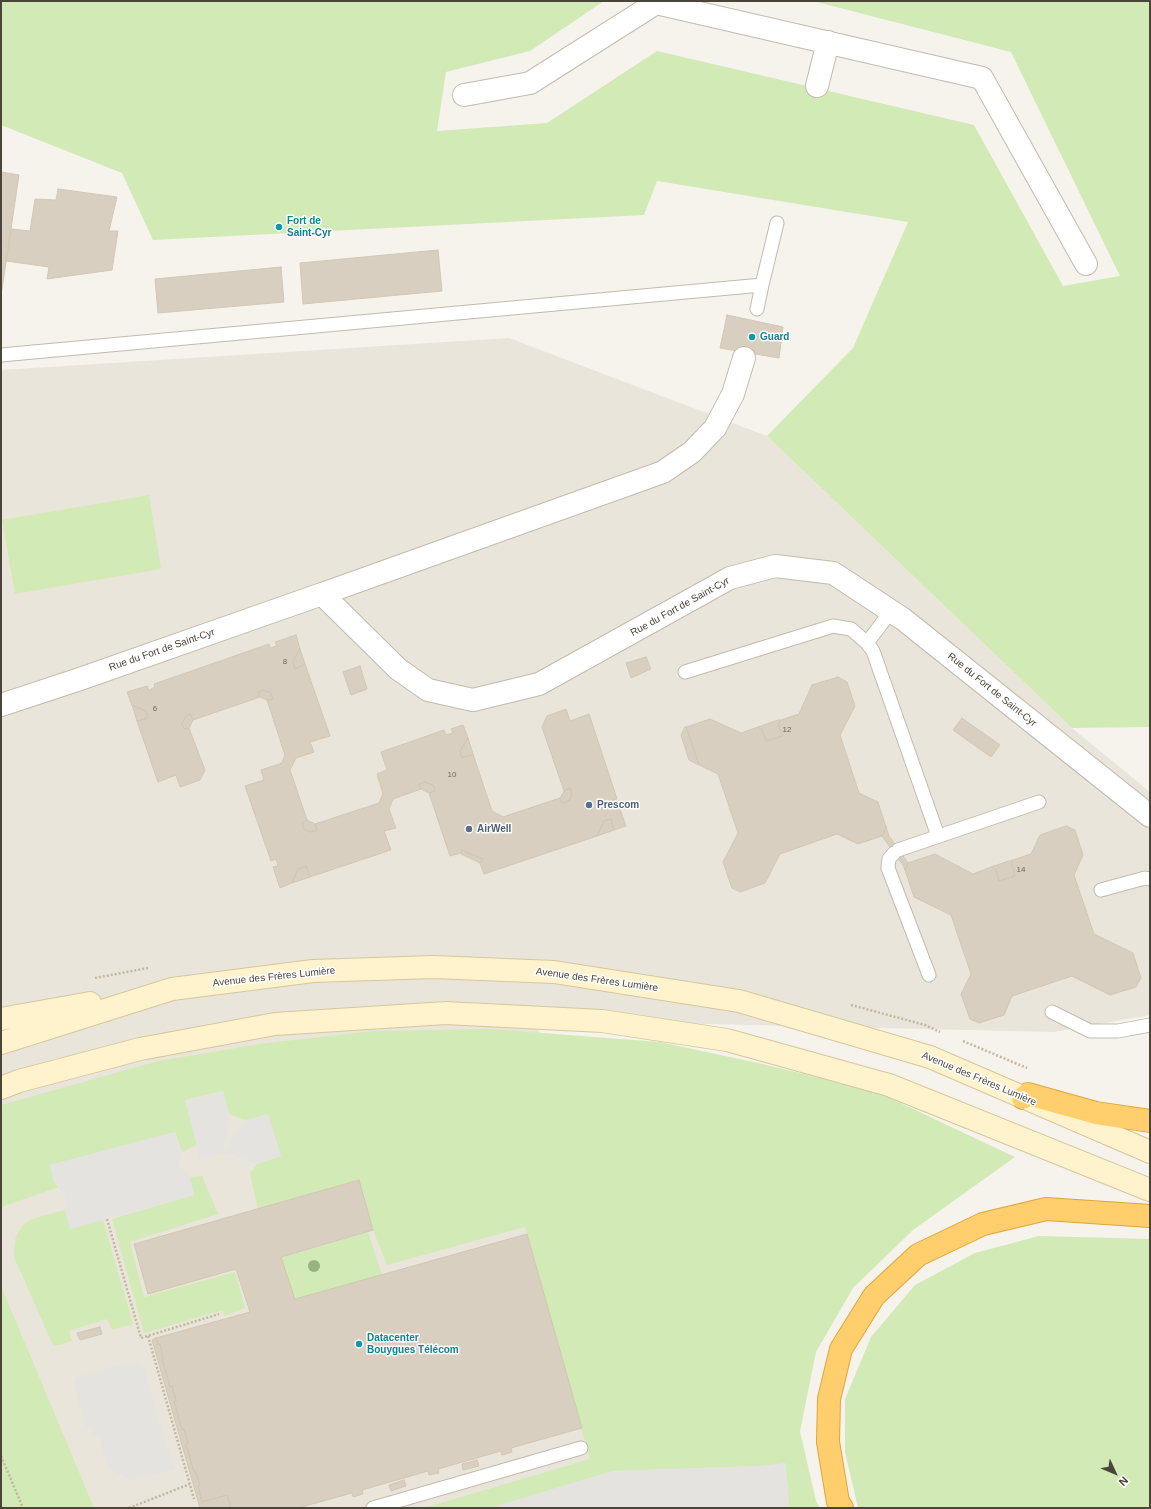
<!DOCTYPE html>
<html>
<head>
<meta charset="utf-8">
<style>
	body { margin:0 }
	#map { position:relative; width:1151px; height:1509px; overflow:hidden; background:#f6f3ec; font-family:Arial,sans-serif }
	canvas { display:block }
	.frame { position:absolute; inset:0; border:2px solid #4b4439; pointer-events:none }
	.north { position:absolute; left:1095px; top:1453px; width:40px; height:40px; -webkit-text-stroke:3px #fff; paint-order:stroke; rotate:134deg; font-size:11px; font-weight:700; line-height:16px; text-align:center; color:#4b4439 }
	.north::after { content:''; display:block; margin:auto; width:14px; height:18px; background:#4b4439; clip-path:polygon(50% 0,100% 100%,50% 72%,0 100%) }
</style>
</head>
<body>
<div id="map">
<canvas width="1151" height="1509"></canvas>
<div class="frame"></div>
<div class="north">N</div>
</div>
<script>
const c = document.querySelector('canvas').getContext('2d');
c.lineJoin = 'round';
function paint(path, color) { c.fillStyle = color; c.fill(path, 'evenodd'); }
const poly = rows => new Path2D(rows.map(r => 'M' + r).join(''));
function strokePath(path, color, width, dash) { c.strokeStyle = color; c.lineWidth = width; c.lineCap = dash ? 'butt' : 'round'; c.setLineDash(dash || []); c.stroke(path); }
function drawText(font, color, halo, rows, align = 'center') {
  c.font = font + ' Arial,sans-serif'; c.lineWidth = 3; c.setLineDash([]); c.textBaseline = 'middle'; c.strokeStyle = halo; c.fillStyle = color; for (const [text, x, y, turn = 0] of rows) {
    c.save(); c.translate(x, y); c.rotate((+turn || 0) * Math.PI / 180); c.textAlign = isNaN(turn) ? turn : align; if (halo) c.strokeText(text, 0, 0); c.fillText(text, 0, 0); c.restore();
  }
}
paint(poly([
	[509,338,767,436,1072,728,1150,792,1150,1015,1054,1032,533,1020,799,1508,1,1508,1,370]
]), '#eae5da');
paint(poly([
	[1,1,604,1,530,51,446,72,437,131,547,123,657,51,974,125,1063,286,1120,276,1011,52,813,1,1150,1,1150,727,1072,728,767,436,853,348,908,222,657,181,644,215,153,240,122,173,1,125],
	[149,495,161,569,15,594,2,520],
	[490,1029,660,1042,767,1065,877,1092,1015,1157,913,1230,853,1288,816,1352,800,1431,816,1501,820,1508,789,1508,787,1480,759,1466,613,1471,490,1508,424,1508,590,1459,525,1227,387,1265,373,1230,359,1180,258,1209,250,1174,257,1164,281,1156,268,1115,246,1120,229,1114,223,1091,185,1100,197,1145,182,1152,175,1132,50,1165,54,1182,59,1187,4,1206,1,1209,1,1105,158,1061,267,1043,374,1031],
	[202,1176,218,1214,130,1242,144,1297,235,1272,245,1308,224,1316,223,1310,144,1333,112,1219,194,1195,190,1177],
	[65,1210,70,1229,103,1220,133,1324,112,1330,107,1319,69,1331,72,1341,60,1345,55,1345,52,1343,14,1257,14,1247,16,1236,22,1226,32,1219],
	[368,1232,382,1275,295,1299,281,1257],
	[1039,1236,1150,1239,1150,1508,858,1508,845,1452,845,1399,871,1337,915,1285,975,1253],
	[1,1286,94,1508,1,1508]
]), '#d2eab5');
paint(poly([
	[223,1091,229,1114,224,1151,246,1120,268,1114,281,1156,257,1164,224,1152,200,1159,185,1100],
	[175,1132,182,1152,178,1164,190,1177,194,1195,70,1229,65,1210,65,1195,54,1182,50,1165],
	[134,1360,144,1369,155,1408,175,1468,133,1481,109,1469,99,1438,86,1426,75,1389,75,1378],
	[786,1463,789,1508,490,1508,613,1471,759,1466]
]), '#e5e3e0');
const building = poly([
	[1,172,19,175,1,296,1,172],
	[58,189,117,197,109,231,118,231,112,270,47,279,49,267,6,261,11,229,30,231,35,199,56,200,58,189],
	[438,250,442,291,303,304,300,263,438,250],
	[281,267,284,302,158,313,155,279,281,267],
	[727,315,783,327,779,358,720,348,727,315],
	[296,635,300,649,293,662,295,669,305,664,330,736,310,742,314,752,296,758,290,770,307,820,302,823,304,829,311,832,317,830,315,824,379,803,383,794,377,774,387,770,381,752,444,730,446,735,453,733,451,729,463,725,468,738,460,751,462,758,473,754,492,811,503,817,560,798,562,803,569,801,572,795,570,788,564,791,542,727,547,716,566,709,570,721,589,714,617,799,613,800,615,807,619,806,626,826,614,830,611,819,604,821,597,836,484,874,480,863,483,859,462,850,461,853,450,856,429,793,435,791,433,785,425,782,419,784,421,789,393,799,389,809,396,828,384,831,391,850,310,877,306,866,298,869,292,883,280,888,273,867,278,866,276,859,271,861,245,786,264,780,261,770,282,763,285,755,267,700,273,699,271,693,263,690,258,692,260,697,193,720,190,714,186,716,182,724,184,729,189,728,205,770,200,780,180,787,176,775,158,782,137,721,148,718,146,711,132,705,127,692,147,686,149,690,155,687,154,684,269,644,270,648,277,646,275,642,296,635],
	[300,649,305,664,295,669,293,662,300,649],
	[646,657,651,669,631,678,626,663,646,657],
	[360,666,367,689,351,695,343,672,360,666],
	[838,677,847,682,855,706,840,735,859,793,878,802,886,827,882,836,858,844,837,834,780,854,765,883,740,892,732,888,723,862,738,833,718,774,699,765,686,727,710,719,741,733,758,727,762,730,766,741,783,736,778,725,781,720,799,714,812,685,838,677],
	[263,690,271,693,273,699,267,700,260,697,258,692,263,690],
	[132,705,146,711,148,718,137,721,132,705],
	[190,714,193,720,189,728,184,729,182,724,186,716,190,714],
	[962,718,1000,745,991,757,953,730,962,718],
	[778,720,781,720,778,725,783,736,766,741,762,730,758,727,778,720],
	[685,727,686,727,699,765,689,760,681,735,685,727],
	[468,738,473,754,462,758,460,751,468,738],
	[425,782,433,785,435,791,429,793,421,789,419,784,425,782],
	[570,788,572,795,569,801,562,803,560,798,564,791,570,788],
	[611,819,614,830,597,836,604,821,611,819],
	[307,820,315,824,317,830,311,832,304,829,302,823,307,820],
	[1066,826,1075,830,1083,855,1074,875,1094,934,1133,953,1141,978,1136,987,1110,995,1072,976,1012,996,1004,1015,979,1023,970,1019,961,994,971,974,951,915,914,897,905,870,908,863,935,854,973,874,991,867,996,870,999,881,1015,876,1012,864,1013,860,1031,854,1040,835,1066,826],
	[886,827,889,836,908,863,905,870,903,865,882,836,886,827],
	[462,850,483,859,480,863,461,854,462,850],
	[1012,860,1012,864,1015,876,999,881,996,870,991,867,1012,860],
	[306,866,310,877,292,883,298,869,306,866],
	[359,1180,373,1230,281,1257,295,1299,527,1234,582,1428,511,1448,512,1452,502,1455,501,1451,438,1469,439,1473,429,1475,428,1471,362,1490,363,1494,353,1497,352,1493,298,1508,231,1508,227,1495,202,1502,198,1486,200,1486,196,1472,194,1472,186,1444,188,1443,184,1429,182,1430,174,1401,176,1401,172,1386,170,1387,162,1358,163,1358,160,1344,158,1345,156,1338,250,1312,236,1269,148,1294,134,1244,359,1180],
	[100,1327,102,1334,80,1340,77,1333,100,1327],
	[156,1338,158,1345,160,1344,163,1358,162,1358,170,1387,172,1386,176,1401,174,1401,182,1430,184,1429,188,1443,186,1444,194,1472,196,1472,200,1486,198,1486,202,1502,227,1495,231,1508,200,1508,152,1340,156,1338],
	[477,1460,479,1466,463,1470,462,1464,477,1460],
	[404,1480,406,1486,391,1491,389,1485,404,1480]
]);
paint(building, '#d8cfc1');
strokePath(building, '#d3c7b4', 1);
const lane = poly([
	[762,285,777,223],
	[1,355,762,285,757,309],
	[867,643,891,611],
	[685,672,833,626,851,629,867,643,873,651,938,836],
	[898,850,1039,802],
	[894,853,889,859,888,868,929,975],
	[1101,890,1145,878,1150,879],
	[1052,1012,1090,1031,1118,1031,1150,1025],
	[373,1508,581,1448]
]);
const street = poly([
	[817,86,828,42],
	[464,95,530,83,656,3,982,78,1086,264],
	[322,594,663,472,692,452,715,428,733,394,744,358],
	[1,705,80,679,322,594,398,669,428,690,473,700,539,684,730,578,775,566,833,573,903,619,1150,816]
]);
const secondary = poly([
	[1,1019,90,1003],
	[1,1043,172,989,313,971,434,967,554,972,739,1001,930,1057,1150,1152],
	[1,1088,19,1081,140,1049,275,1024,446,1013,602,1021,727,1040,889,1085,1150,1190]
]);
const highway = poly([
	[1023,1098,1028,1094,1096,1113,1150,1121],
	[842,1508,838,1502,828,1442,829,1399,841,1349,874,1296,918,1255,983,1224,1046,1209,1150,1216]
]);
strokePath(lane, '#c2bbae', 15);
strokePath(street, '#c2bbae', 24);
strokePath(secondary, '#d6c79b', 24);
strokePath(highway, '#e0a43c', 24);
strokePath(poly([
	[95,978,148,968],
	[851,1005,925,1025,940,1032],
	[963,1041,1027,1068],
	[107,1219,141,1338,219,1314],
	[148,1336,194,1499],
	[1,1456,23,1508],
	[129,1508,190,1484]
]), '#c4b79f', 2.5, [2, 2]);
strokePath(lane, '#fff', 13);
strokePath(street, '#fff', 22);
strokePath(secondary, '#fff3cd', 22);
strokePath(highway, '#ffcf6e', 22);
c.fillStyle = '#97b381';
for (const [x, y] of [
	[314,1266]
]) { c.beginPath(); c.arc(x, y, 6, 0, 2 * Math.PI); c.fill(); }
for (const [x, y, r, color] of [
	[279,227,4,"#0f9aa8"],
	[752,337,4,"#0f9aa8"],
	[589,805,4,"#5c6f8a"],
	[469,829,4,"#5c6f8a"],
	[359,1344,4,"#0f9aa8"]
]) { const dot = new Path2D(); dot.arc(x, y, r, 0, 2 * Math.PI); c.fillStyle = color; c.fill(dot); strokePath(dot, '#fff', 1.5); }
drawText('8px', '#6e675b', null, [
	["8",285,662],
	["6",155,709],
	["12",787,730],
	["10",452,775],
	["14",1021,870]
]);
drawText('bold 10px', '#0d838f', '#fff', [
	["Fort de",287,221],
	["Saint-Cyr",287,233],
	["Guard",760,337],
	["Datacenter",367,1338],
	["Bouygues Télécom",367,1350]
], 'left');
drawText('10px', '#4b4439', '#fff', [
	["Rue du Fort de Saint-Cyr",680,607,-29],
	["Rue du Fort de Saint-Cyr",162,650,-19],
	["Rue du Fort de Saint-Cyr",992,690,39],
	["Avenue des Frères Lumière",274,977,-6],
	["Avenue des Frères Lumière",597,980,8],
	["Avenue des Frères Lumière",979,1079,23]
]);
drawText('bold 10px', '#4e5e75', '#fff', [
	["Prescom",597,805],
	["AirWell",477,829]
], 'left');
</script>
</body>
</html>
